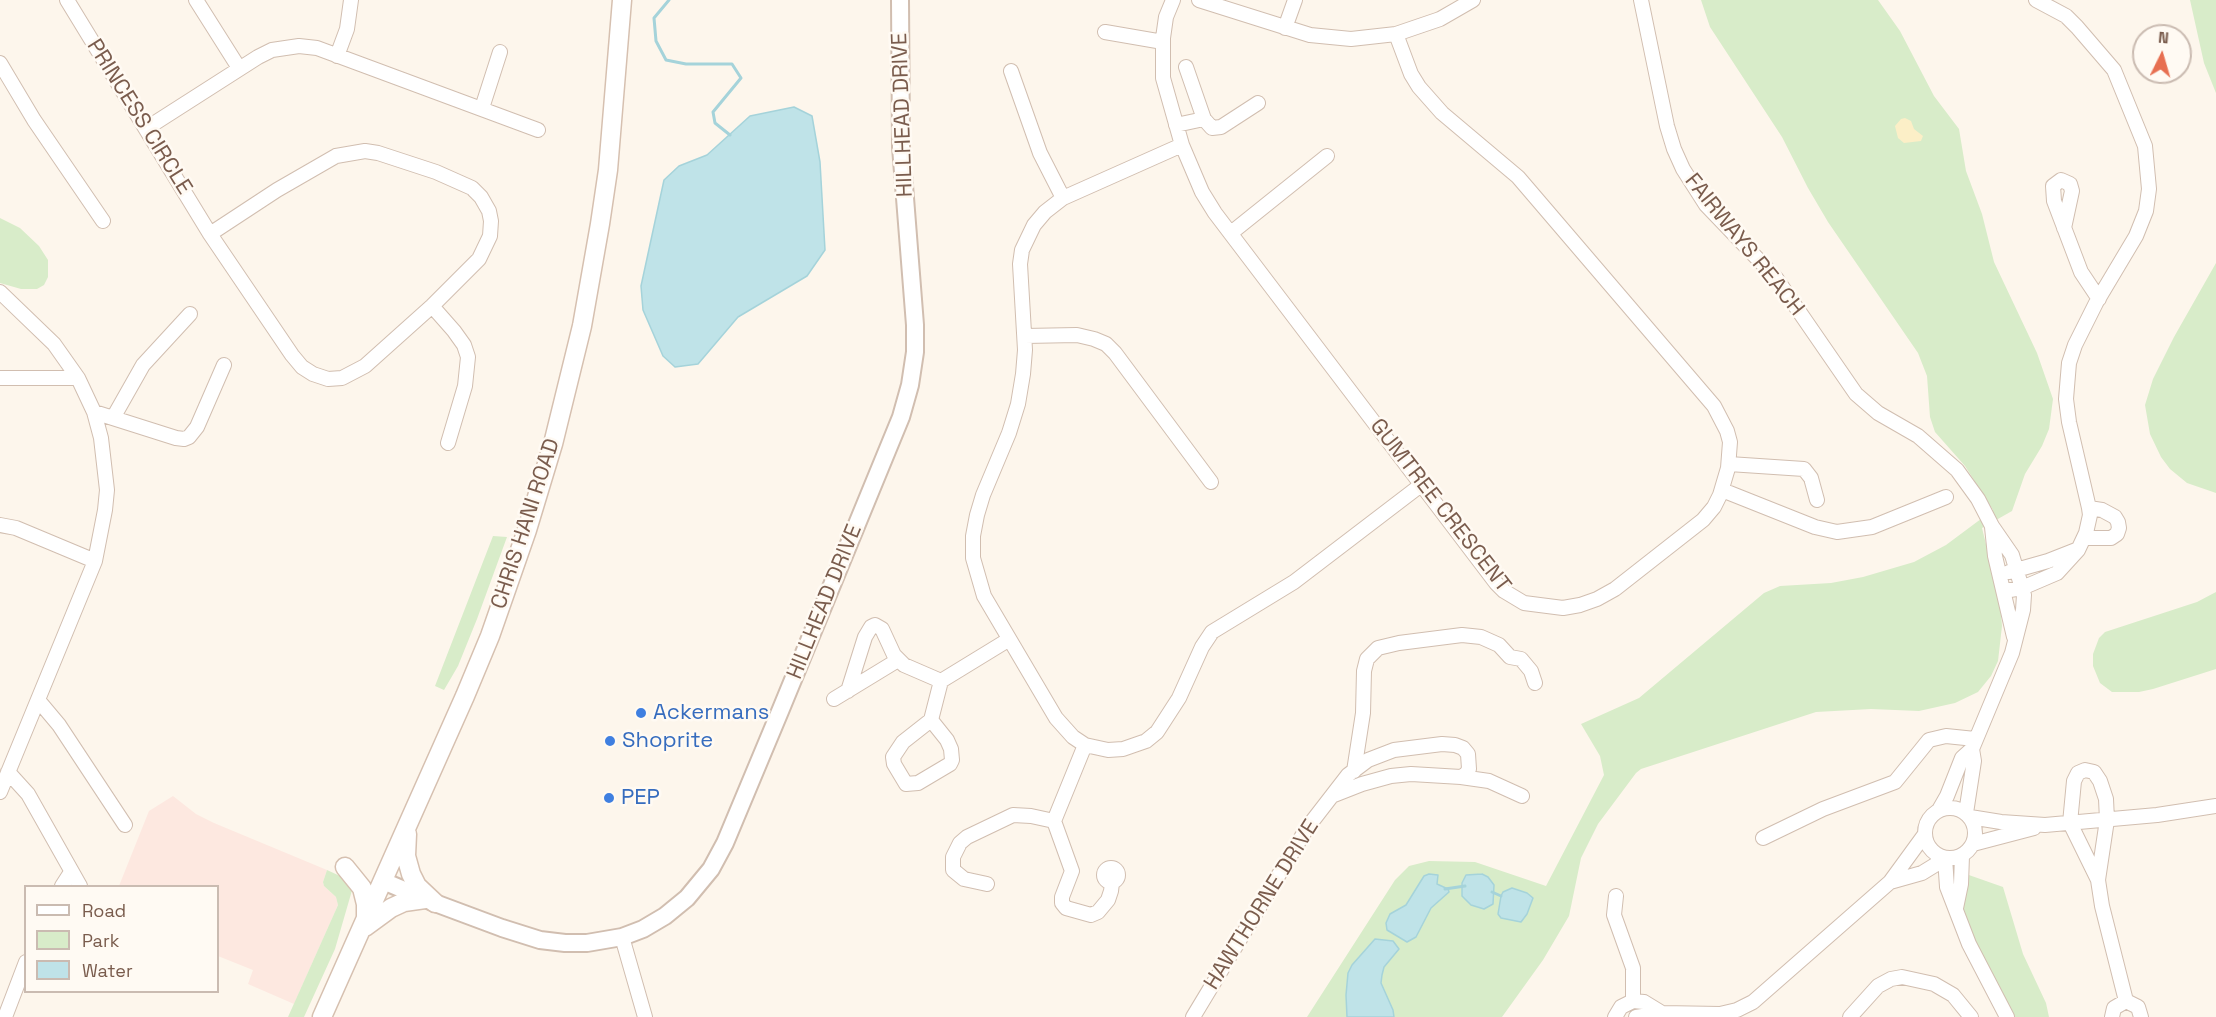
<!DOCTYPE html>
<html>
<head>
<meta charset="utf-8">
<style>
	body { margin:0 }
	#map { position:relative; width:2216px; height:1017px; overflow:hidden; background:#fdf6ec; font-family:"Space Grotesk",sans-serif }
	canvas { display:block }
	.legend { position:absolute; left:24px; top:885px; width:195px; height:108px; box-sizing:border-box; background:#fffaf3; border:2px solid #cabbb1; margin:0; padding:8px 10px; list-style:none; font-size:18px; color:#7a5c4d }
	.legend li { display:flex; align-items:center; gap:12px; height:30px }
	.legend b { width:30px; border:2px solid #cabbb1 }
	.north { position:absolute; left:2132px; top:24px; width:60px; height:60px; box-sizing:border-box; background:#fffaf3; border:2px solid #cabbb1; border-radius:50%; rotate:5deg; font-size:16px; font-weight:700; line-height:24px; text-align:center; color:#7a5c4d }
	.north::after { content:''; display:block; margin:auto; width:21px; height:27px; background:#e76f51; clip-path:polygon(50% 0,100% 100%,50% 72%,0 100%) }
</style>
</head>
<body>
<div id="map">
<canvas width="2216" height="1017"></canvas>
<ul class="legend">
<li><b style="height:8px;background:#fff"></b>Road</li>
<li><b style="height:16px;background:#d8ecc9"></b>Park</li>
<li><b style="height:16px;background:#bfe3e8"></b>Water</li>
</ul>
<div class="north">N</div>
</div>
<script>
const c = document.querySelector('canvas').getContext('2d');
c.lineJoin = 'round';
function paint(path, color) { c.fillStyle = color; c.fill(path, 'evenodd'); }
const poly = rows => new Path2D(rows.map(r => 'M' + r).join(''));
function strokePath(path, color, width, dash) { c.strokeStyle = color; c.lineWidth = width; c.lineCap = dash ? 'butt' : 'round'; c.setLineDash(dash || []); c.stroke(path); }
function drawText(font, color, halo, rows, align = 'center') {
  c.font = font + ' "Space Grotesk",sans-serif'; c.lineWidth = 5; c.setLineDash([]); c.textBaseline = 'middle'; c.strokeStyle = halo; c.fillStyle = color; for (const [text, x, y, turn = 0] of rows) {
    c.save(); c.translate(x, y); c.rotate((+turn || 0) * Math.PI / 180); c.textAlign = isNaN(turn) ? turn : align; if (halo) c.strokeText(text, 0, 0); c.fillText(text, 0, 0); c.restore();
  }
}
paint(poly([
	[173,796,196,814,214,823,327,870,323,882,324,886,336,897,338,905,294,1004,248,984,253,970,218,956,218,886,119,886,149,811]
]), '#fde8e0');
paint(poly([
	[1701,0,1878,0,1900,31,1934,96,1959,129,1966,171,1982,214,1994,262,2037,353,2053,399,2049,429,2042,446,2025,474,2012,511,1982,528,2000,602,2002,626,1998,661,1991,676,1978,692,1955,703,1919,711,1871,709,1816,712,1641,769,1636,773,1598,824,1581,858,1569,916,1543,960,1502,1017,1307,1017,1395,880,1409,866,1429,861,1475,862,1546,886,1604,775,1600,756,1581,724,1639,698,1764,593,1780,586,1831,583,1863,577,1914,562,1946,545,1993,510,1965,466,1935,432,1930,417,1927,376,1918,353,1828,222,1808,188,1782,137,1710,27],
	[2190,0,2216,0,2216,93,2204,63],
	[0,218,20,228,39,246,48,260,48,277,44,285,37,289,21,289,0,283],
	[2216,263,2216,493,2187,483,2170,469,2161,457,2150,434,2145,405,2153,379,2174,337],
	[493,536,507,537,477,619,458,666,444,690,435,686],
	[2216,592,2216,669,2153,689,2139,692,2112,692,2100,683,2093,666,2093,654,2099,638,2105,632,2197,602],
	[327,870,340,876,353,887,335,949,304,1017,288,1017,338,905,336,897,324,886,323,882],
	[1966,874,2003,887,2023,954,2046,1003,2049,1017,2011,1017,2007,1002,1984,961,1968,926,1962,902]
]), '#d8ecc9');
paint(poly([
	[1905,118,1911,121,1914,129,1923,136,1921,141,1904,143,1898,138,1895,126,1901,119]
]), '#fcefc7');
const water = poly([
	[794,107,812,116,820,162,825,250,807,276,738,317,698,364,675,367,663,356,643,310,641,286,664,180,679,166,707,155,750,116,794,107],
	[1429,874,1438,875,1437,884,1448,889,1449,892,1431,908,1416,937,1407,942,1387,930,1386,923,1390,914,1406,905,1424,876,1429,874],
	[1482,874,1488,877,1494,885,1493,904,1484,909,1471,905,1462,896,1462,883,1466,875,1482,874],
	[1512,888,1527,893,1533,898,1527,914,1521,922,1501,918,1498,914,1501,896,1503,892,1512,888],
	[1375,939,1393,941,1399,949,1384,967,1382,975,1381,983,1393,1010,1394,1017,1347,1017,1346,995,1348,973,1352,965,1375,939]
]);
paint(water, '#bfe3e8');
strokePath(water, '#a5d3da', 1.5);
strokePath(poly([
	[669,0,654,18,656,41,666,60,686,64,732,64,741,78,713,112,715,123,730,135],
	[1445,889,1465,886],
	[1492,892,1501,896]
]), '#a5d3da', 3);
const minor = poly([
	[67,0,210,234,292,355,302,367,313,374,328,379,342,378,365,366,432,306,479,259,490,236,491,221,489,211,481,197,472,188,436,172,378,153,365,151,336,156,277,190,210,234],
	[196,0,239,68],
	[1173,0,1166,17,1163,38,1163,78,1182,145,1202,192,1215,213,1496,583,1504,591,1524,603,1563,608,1580,605,1597,599,1615,589,1703,520,1714,507,1720,495,1728,468,1730,442,1727,431,1714,406,1530,191,1518,177,1442,113,1419,87,1411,74,1396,34],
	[1199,0,1310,35,1351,39,1396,34,1440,19,1473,0],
	[1641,0,1667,126,1674,149,1683,169,1706,205,1776,278,1856,394,1878,413,1918,436,1957,470,1978,499,1992,526,2012,555,2024,595,2023,610,2012,653,1972,749,1962,758,1947,796,1939,810],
	[1285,28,1295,0],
	[1105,32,1163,42],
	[337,56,347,29,351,0],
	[0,63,34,120,103,221],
	[1186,67,1204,119,1212,128,1221,127,1258,103],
	[1011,71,1040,153,1063,198],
	[482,108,500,52],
	[1176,125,1204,119],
	[147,128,258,57,272,50,299,46,317,48,538,130],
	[1182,145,1063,198,1045,212,1034,225,1022,250,1020,264,1025,350,1023,374,1018,404,1009,433,983,495,977,515,973,536,973,558,984,596,1056,718,1073,737,1085,745,1108,750,1123,749,1146,741,1157,732,1179,698,1202,647,1212,632,1294,582,1421,485],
	[2064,228,2072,191,2070,184,2061,180,2053,186,2054,201,2081,272,2099,299],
	[1231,233,1327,156],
	[0,292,54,344,78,378,94,412,101,438,107,490,105,510,95,561,0,792],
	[432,306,454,331,464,345,468,357,465,386,448,443],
	[1025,336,1077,335,1094,339,1106,344,1115,353,1211,482],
	[0,378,78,378],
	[94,412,176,438,184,439,189,437,197,427,224,365],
	[113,418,143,365,190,314],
	[1729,464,1804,469,1811,478,1817,500],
	[1722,490,1815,527,1837,532,1872,527,1946,497],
	[0,525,16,528,95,561],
	[1992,527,1995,556,2014,637],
	[2084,538,2111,538,2117,534,2119,528,2118,522,2115,517,2102,510,2089,508],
	[2009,572,2048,561,2076,550],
	[2004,591,2022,588,2057,573,2078,550,2086,533,2090,515,2089,508,2069,422,2066,399,2069,363,2075,345,2096,303,2136,236,2146,211,2149,189,2145,146,2114,70,2077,27,2066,16,2036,0],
	[941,681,1008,640],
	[848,691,865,637,871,627,875,625,882,629,894,655,904,665,941,681],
	[834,699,898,660],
	[38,700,59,725,125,825],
	[931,720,947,740,951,749,952,760,950,764,918,783,906,784,894,764,893,757,903,742,931,720,941,681],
	[1354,771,1363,713,1364,671,1367,659,1378,648,1399,643,1462,635,1481,637,1499,645,1510,657,1521,659,1531,671,1535,683],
	[8,772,28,794,80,886],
	[1461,777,1489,781,1522,796],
	'1925 833a25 25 0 1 1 50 0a25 25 0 1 1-50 0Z',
	[1966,813,1974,761,1972,749],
	[1970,817,2001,822,2045,825,2157,815,2216,806],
	[1054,821,1072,871,1062,897,1062,903,1066,908,1091,915,1098,912,1108,900,1111,891,1112,883],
	[1054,821,1085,745],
	[1763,838,1823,809,1895,782,1929,740,1946,736,1975,739],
	[1973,844,2034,828],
	[1945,858,1947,887,1969,944,2007,1017],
	'1104 875a7 7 0 1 1 14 0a7 7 0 1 1-14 0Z',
	[2098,880,2107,820,2106,799,2100,781,2094,772,2085,770,2078,773,2074,781,2070,823,2098,880,2102,906,2126,1001],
	[1890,882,1922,873,1935,865,1942,857],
	[987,884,964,879,953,870,953,857,960,843,967,837,1013,815,1031,816,1054,821],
	[62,886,71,872],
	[1616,896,1614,915,1633,968,1633,1001],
	[1956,908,1961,884,1962,856],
	[622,937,645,1017],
	[5,1017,26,962],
	[1193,1017,1307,828,1348,775,1368,760,1394,750,1442,744,1455,745,1463,748,1468,754,1469,769,1466,774,1461,777,1411,774,1391,776,1362,784,1334,795],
	[1615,1017,1621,1007,1633,1001,1644,1002,1662,1013],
	[1636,1017,1662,1013,1720,1014,1737,1010,1753,1002,1890,882,1925,834],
	[1850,1017,1878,986,1891,979,1902,977,1934,984,1953,995,1971,1017],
	[2112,1017,2114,1008,2126,1001,2138,1007,2141,1017]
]);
const tertiary = poly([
	[383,881,435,903,502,928,540,940,565,943,587,943,622,937,643,929,665,916,687,898,711,869,725,843,781,709,901,417,910,385,915,352,915,325,901,147,900,0]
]);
const secondary = poly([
	[407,834,406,856,411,874,417,886,435,903],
	[345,867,362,888,366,904,366,916],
	[365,927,391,908,404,902,425,899],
	[322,1017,465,696,490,636,527,530,553,444,582,326,600,224,608,170,622,0]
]);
strokePath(minor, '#d1beb0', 16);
strokePath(tertiary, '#d1beb0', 20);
strokePath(secondary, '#d6c0b0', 21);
strokePath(minor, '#fff', 14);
strokePath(tertiary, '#fff', 16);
strokePath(secondary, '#fff', 18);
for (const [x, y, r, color] of [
	[641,713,6,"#3f7fe0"],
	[610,741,6,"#3f7fe0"],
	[609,798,6,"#3f7fe0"]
]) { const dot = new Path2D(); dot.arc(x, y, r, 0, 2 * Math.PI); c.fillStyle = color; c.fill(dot); strokePath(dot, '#fffaf3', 2); }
drawText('22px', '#7a5c4d', '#fffaf3', [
	["HILLHEAD DRIVE",903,115,-92],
	["PRINCESS CIRCLE",139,117,58],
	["FAIRWAYS REACH",1744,245,51],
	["GUMTREE CRESCENT",1440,506,52],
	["CHRIS HANI ROAD",526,524,-72],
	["HILLHEAD DRIVE",825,602,-68],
	["HAWTHORNE DRIVE",1262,905,-58]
]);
drawText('22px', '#366cbe', '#fffaf3', [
	["Ackermans",653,713],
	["Shoprite",622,741],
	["PEP",621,798]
], 'left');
</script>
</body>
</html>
